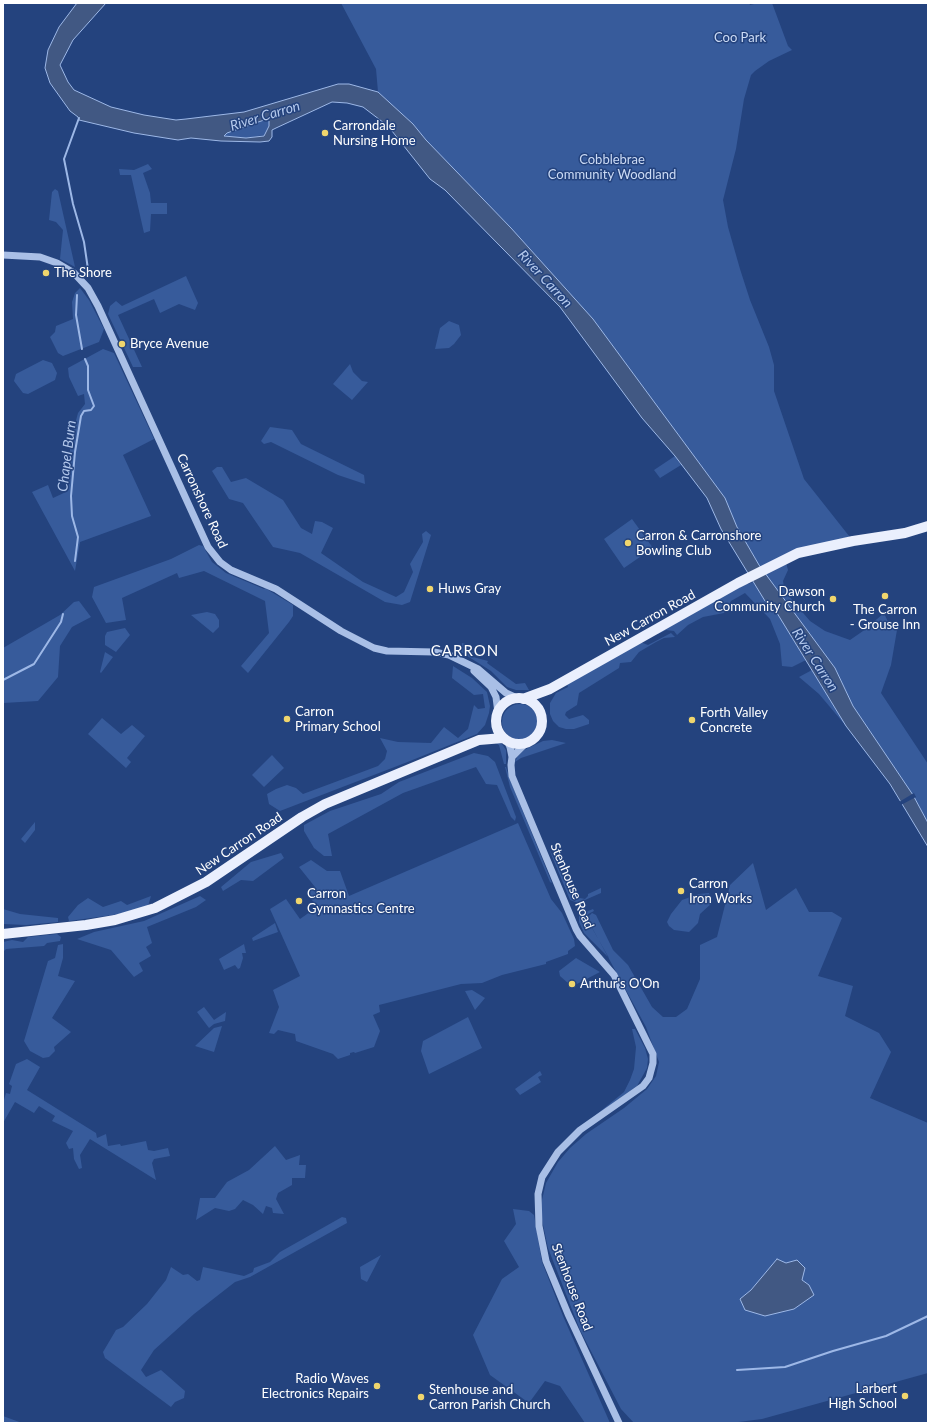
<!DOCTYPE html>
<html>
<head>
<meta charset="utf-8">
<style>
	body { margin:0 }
	#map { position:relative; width:931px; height:1426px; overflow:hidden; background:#24437e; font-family:Lato,sans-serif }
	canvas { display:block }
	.frame { position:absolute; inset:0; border:4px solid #fff; pointer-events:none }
</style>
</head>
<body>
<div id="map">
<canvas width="931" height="1426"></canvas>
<div class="frame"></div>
</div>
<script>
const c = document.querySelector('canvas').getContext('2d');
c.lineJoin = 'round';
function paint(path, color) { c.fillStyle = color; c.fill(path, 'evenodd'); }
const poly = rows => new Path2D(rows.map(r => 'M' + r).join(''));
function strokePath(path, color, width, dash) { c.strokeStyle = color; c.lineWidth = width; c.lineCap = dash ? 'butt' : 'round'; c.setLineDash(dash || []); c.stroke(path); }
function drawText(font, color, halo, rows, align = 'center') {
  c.font = font + ' Lato,sans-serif'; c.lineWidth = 3; c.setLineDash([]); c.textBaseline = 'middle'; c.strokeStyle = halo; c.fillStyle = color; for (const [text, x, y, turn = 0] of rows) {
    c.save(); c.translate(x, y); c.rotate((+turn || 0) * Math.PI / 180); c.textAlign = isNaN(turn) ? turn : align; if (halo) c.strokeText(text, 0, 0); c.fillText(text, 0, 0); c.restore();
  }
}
paint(poly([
	[341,3,749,3,750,5,758,3,772,3,788,46,792,50,769,61,755,71,751,75,744,99,736,149,723,200,728,227,740,269,750,300,769,347,774,365,774,391,804,479,853,541,785,559,788,570,783,581,784,587,792,600,810,621,825,631,850,640,863,631,884,613,888,622,897,630,891,665,881,693,928,764,928,823,913,795,853,706,835,668,759,565,737,527,725,498,593,319,511,228,426,140,413,124,378,92,376,69],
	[267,119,269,121,269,126,264,135,246,138,224,136,227,133],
	[148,164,152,169,143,173,150,193,151,203,167,203,167,214,151,214,150,231,144,233,131,175,120,175,119,169,134,170],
	[55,189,58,191,75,267,60,259,63,230,56,222,49,220,52,192],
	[186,276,198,303,195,310,179,304,160,313,154,299,118,315,142,367,133,367,108,314,110,306,116,301,122,306],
	[80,288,89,300,104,329,99,342,63,356,58,353,50,337,55,332,56,326,73,319,72,302,75,293],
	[449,321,459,325,461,335,454,344,449,348,435,349,440,328],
	[103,349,114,353,154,439,123,455,151,516,80,542,75,571,32,492,48,485,53,498,68,491,70,450,73,432,78,413,85,404,84,394,78,396,69,377,68,368],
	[43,360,52,363,57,373,55,380,28,394,23,393,14,381,16,374],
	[350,364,353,372,362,381,368,382,352,400,333,384],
	[270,427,292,430,301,444,364,475,365,484,338,475,271,442,264,444,261,441],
	[675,456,681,465,660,478,654,470],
	[217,467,222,467,231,482,246,478,283,500,301,528,312,534,315,521,322,522,333,528,321,553,363,582,396,597,404,592,413,572,410,564,423,542,422,534,426,531,431,535,410,602,402,605,385,602,300,553,273,547,243,503,229,499,212,471],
	[632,519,653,548,624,568,604,539],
	[199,545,203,546,212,562,226,573,264,589,265,588,293,605,293,616,289,622,248,673,241,666,269,633,265,601,204,571,179,578,177,573,122,598,126,620,106,623,92,597,94,587,171,559],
	[753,582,765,601,777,613,806,660,792,667,782,666,780,644,770,619,745,593,731,601,724,613,703,617,688,625,677,635,674,631,666,630,658,634,658,632,745,583,748,584],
	[79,601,91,617,72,627,60,646,58,677,38,701,3,703,3,648,60,615,74,602],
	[207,612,215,614,219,620,219,627,213,633,191,615],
	[125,628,130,635,116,652,105,645,105,636,107,632],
	[671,633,675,637,664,638,656,642,639,652,631,662,620,663,619,668,579,693,577,705,566,712,565,715,569,719,583,715,589,720,589,724,574,729,566,729,559,727,553,721,550,714,550,703,556,693,568,687,567,684,640,642,648,645],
	[462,643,470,645,468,651,473,652,473,657,488,661,487,663,516,684,525,683,529,690,516,690,507,687,491,671,461,652],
	[105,652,113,657,101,673,100,672],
	[453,666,472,678,487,692,490,706,489,713,485,725,477,734,405,763,280,811,269,804,267,794,276,789,287,785,296,788,303,794,378,766,385,759,387,751,380,738,398,742,431,743,444,727,458,738,468,729,474,705,478,709,485,708,483,694,474,695,452,678],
	[812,670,846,726,819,694,799,677],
	'502 722a18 18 0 1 1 36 0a18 18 0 1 1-36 0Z',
	[102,718,121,734,132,725,145,736,127,758,131,762,126,768,88,734],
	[552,740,566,743,521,758,515,762,517,757,524,750,543,741],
	[494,742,502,744,506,750,506,764,504,764,499,745],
	[474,753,488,756,495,762,516,817,515,821,511,817,497,785,486,784,476,767,403,793,328,834,332,856,324,856,314,848,304,831,304,825,330,811,381,794,399,782],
	[272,755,284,768,264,787,252,775],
	[505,767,506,767,511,782,552,883,550,882,510,787],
	[35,822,35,830,25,843,21,839],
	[518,823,551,899,562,913,574,939,575,946,568,951,568,954,546,962,546,964,502,975,482,983,461,984,379,1005,380,1012,373,1015,380,1031,374,1047,355,1053,354,1052,350,1053,350,1055,338,1059,333,1054,296,1041,295,1034,278,1030,274,1034,269,1033,279,1007,273,990,300,976,270,909,286,899,300,919,317,907,307,893,315,887,299,867,311,860,327,871,340,871,349,896],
	[549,849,575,897,585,899,588,896,588,894,601,888,601,893,578,903,570,900],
	[281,853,284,858,253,881,241,880,223,891,221,887,251,862],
	[753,863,766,910,796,888,809,912,832,912,842,918,818,976,853,986,845,1016,879,1033,891,1052,870,1098,928,1123,928,1373,762,1419,731,1423,634,1423,621,1409,580,1330,548,1248,542,1220,541,1204,546,1183,558,1162,570,1148,586,1134,624,1108,647,1089,656,1076,659,1062,646,1027,589,922,589,916,592,913,596,915,613,950,628,965,652,1007,663,1017,676,1017,687,1009,700,979,700,945,717,937,730,885],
	[709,893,712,903,700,914,698,923,689,932,674,930,669,926,667,922,671,914,682,900,699,894],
	[151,896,148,906,120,914,69,921,68,917,78,905,88,898,103,907,121,901,127,905],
	[200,896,206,900,196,907,147,927,152,943,146,947,151,956,139,963,143,971,134,977,111,950,77,939,94,932,144,921],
	[3,909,20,914,58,918,58,922,26,925,3,924],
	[593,909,594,911,588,914,588,921,609,958,584,933,579,922,579,915],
	[275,923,278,932,253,941,252,938],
	[57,934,61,937,60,941,47,943,44,946,6,949,3,952,3,942,12,940,23,942,28,937],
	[63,944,63,958,58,976,75,981,52,1018,71,1032,54,1047,55,1051,49,1057,43,1058,30,1051,24,1041,48,961,55,958,58,945],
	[244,944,246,953,242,953,243,958,240,968,238,969,235,965,224,970,219,959],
	[576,958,600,972,575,985,571,982,569,984,560,976,559,971],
	[472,990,485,998,475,1010,465,991],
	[204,1007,214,1020,226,1012,225,1021,214,1024,209,1028,197,1012],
	[468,1017,482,1048,429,1074,421,1051,423,1041],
	[222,1026,214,1052,195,1046,214,1028],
	[632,1029,635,1029,645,1048,648,1059,647,1068,637,1086,591,1119,624,1092,630,1080,634,1069,636,1047],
	[27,1059,40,1067,27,1090,96,1133,97,1138,106,1134,108,1146,120,1144,121,1146,146,1141,148,1150,154,1151,168,1148,170,1156,154,1159,152,1163,156,1180,90,1139,80,1155,82,1168,79,1169,74,1159,73,1148,69,1149,66,1143,73,1131,52,1121,55,1116,39,1106,34,1113,15,1102,3,1123,3,1103,6,1093,10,1094,12,1086,9,1084,16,1064],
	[540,1071,542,1075,538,1077,541,1082,520,1095,515,1089],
	[275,1146,286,1160,300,1155,299,1165,306,1165,305,1178,292,1178,292,1185,278,1193,276,1199,284,1214,273,1213,272,1208,266,1206,263,1214,253,1205,243,1200,235,1209,229,1211,215,1208,196,1220,200,1198,215,1198,227,1182,249,1170],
	[513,1209,529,1211,534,1215,542,1262,563,1316,610,1423,585,1423,560,1386,545,1381,529,1403,490,1375,473,1335,502,1279,519,1267,504,1241,516,1224],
	[342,1217,346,1218,347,1223,250,1277,235,1282,194,1314,154,1350,141,1370,146,1377,161,1370,185,1391,184,1398,175,1402,171,1407,105,1358,103,1352,116,1330,123,1327,147,1304,166,1280,171,1267,183,1275,188,1274,197,1281,200,1280,203,1267,244,1276,253,1272,254,1268,270,1262,280,1252],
	[381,1255,367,1282,361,1279,360,1267],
	[3,1416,22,1423,3,1422]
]), '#375b9b');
const water = poly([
	[77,3,106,3,73,40,60,65,68,82,74,90,111,107,144,115,176,120,186,119,244,112,338,84,349,84,378,92,413,124,426,140,511,228,593,319,725,498,737,527,759,565,835,668,853,706,913,795,928,823,928,847,890,784,846,726,777,613,765,601,721,529,707,498,675,456,642,418,560,307,445,190,430,179,388,126,363,107,347,103,332,102,276,128,272,130,272,137,269,141,260,142,221,141,191,138,178,140,134,133,79,120,78,117,70,111,50,83,45,68,48,50,59,27,77,3],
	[267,119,269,121,269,126,264,136,246,138,224,136,227,133,267,119],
	[777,1259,786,1263,797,1260,805,1268,802,1280,809,1285,814,1295,794,1309,765,1316,745,1310,740,1299,751,1290,777,1259]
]);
paint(water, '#415883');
strokePath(water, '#9db8e7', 1);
paint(poly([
	[914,793,916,797,901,805,899,802]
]), '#24437e');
strokePath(poly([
	[79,118,64,159,73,204,84,242,89,276],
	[77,295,76,315,82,349],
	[75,561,78,537,72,516,71,496,75,452,81,416,84,411,91,410,94,406,88,390,88,366,85,359],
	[3,680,34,664,61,622,63,614],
	[737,1370,785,1367,833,1351,886,1336,928,1316]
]), '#9db8e7', 2);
strokePath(poly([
	[3,255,40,257,57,263,74,273,88,288,98,306,208,547,220,562,231,570,276,589,341,631,374,648,387,651,434,652,449,655,478,669,506,693,519,699],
	[474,671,491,687,496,697,498,713],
	[507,740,510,747,512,757],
	[526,743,512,757,511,765,512,776,576,929,580,936,614,975,653,1054,653,1063,649,1078,643,1086,580,1130,558,1152,542,1177,538,1194,539,1226,546,1261,568,1314,619,1423]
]), '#a9bfe6', 7);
strokePath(poly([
	'496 721a23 23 0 1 1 46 0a23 23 0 1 1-46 0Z',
	[523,699,550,689,738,583,798,553,853,541,905,533,928,526],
	[3,934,86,925,115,920,155,908,206,882,302,817,325,804,479,740,503,738]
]), '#eaeffd', 10);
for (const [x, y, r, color] of [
	[325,133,4,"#f0d66d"],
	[46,273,4,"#f0d66d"],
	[122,344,4,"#f0d66d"],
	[628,543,4,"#f0d66d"],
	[430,589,4,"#f0d66d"],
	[885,596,4,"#f0d66d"],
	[833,599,4,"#f0d66d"],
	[287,719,4,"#f0d66d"],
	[692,720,4,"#f0d66d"],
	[681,891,4,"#f0d66d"],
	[299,901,4,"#f0d66d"],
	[572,984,4,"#f0d66d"],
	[377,1386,4,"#f0d66d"],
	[905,1396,4,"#f0d66d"],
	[421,1397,4,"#f0d66d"]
]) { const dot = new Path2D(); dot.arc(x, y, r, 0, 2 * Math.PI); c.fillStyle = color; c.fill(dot); strokePath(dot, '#24437e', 1.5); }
drawText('13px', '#ccdbf5', '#24437e', [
	["Coo Park",740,38],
	["Cobblebrae",612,160],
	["Community Woodland",612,175]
]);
drawText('13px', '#fff', '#24437e', [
	["Carrondale",333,126],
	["Nursing Home",333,141],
	["The Shore",54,273],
	["Bryce Avenue",130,344],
	["Carron & Carronshore",636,536],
	["Bowling Club",636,551],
	["Huws Gray",438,589],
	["Dawson",825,592,"right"],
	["Community Church",825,607,"right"],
	["The Carron",885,610,"center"],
	["- Grouse Inn",885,625,"center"],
	["Carron",295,712],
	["Primary School",295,727],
	["Forth Valley",700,713],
	["Concrete",700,728],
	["Carron",689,884],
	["Iron Works",689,899],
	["Carron",307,894],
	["Gymnastics Centre",307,909],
	["Arthur's O'On",580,984],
	["Radio Waves",369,1379,"right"],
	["Electronics Repairs",369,1394,"right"],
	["Larbert",897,1389,"right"],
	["High School",897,1404,"right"],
	["Stenhouse and",429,1390],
	["Carron Parish Church",429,1405]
], 'left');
drawText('13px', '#fff', '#24437e', [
	["Carronshore Road",202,501,65],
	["New Carron Road",650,618,-29],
	["New Carron Road",239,844,-34],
	["Stenhouse Road",572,886,67],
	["Stenhouse Road",572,1287,69]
]);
drawText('italic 14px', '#b4c9ed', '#24437e', [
	["River Carron",265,116,-17],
	["River Carron",545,279,47],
	["Chapel Burn",67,456,-83],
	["River Carron",815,660,57]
]);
c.letterSpacing = '1px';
drawText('15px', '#fff', '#24437e', [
	["CARRON",465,651]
]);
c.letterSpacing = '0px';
</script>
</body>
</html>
